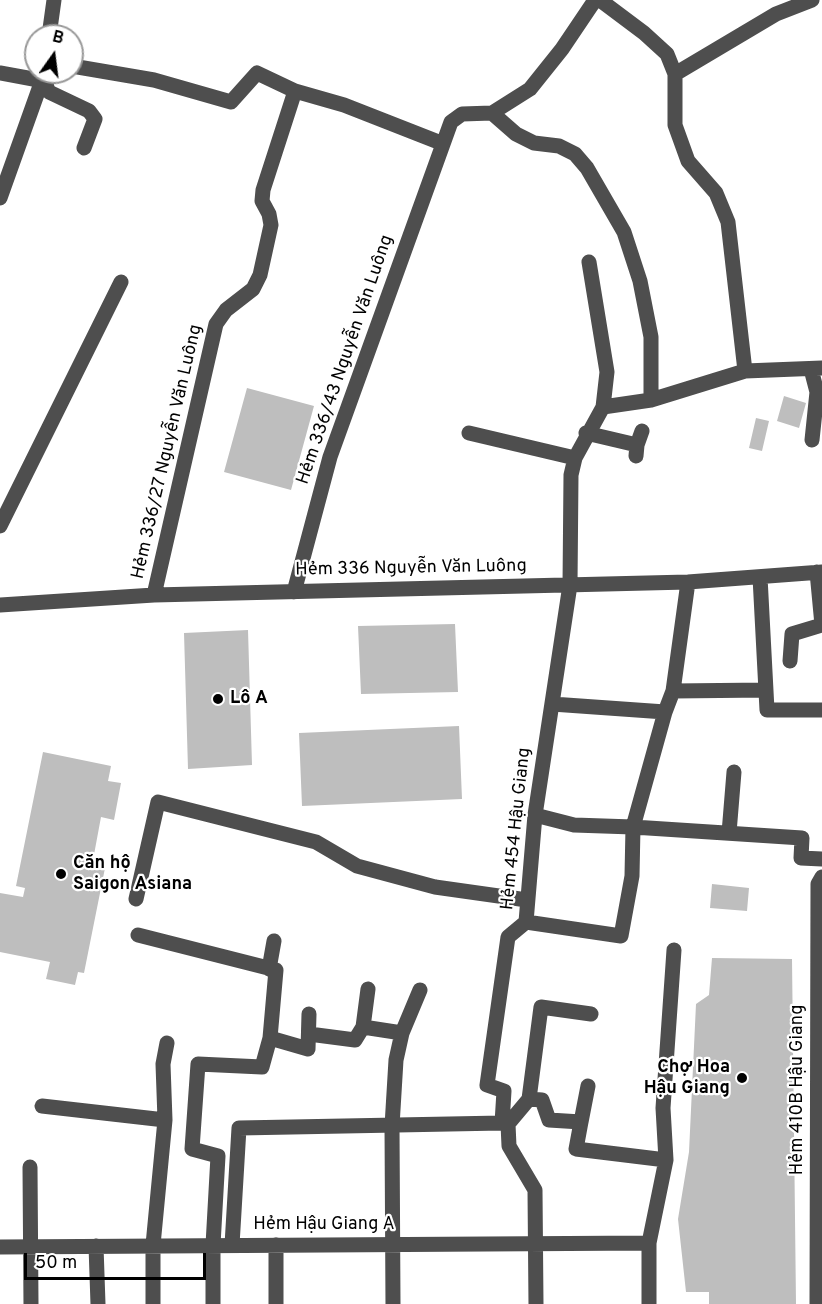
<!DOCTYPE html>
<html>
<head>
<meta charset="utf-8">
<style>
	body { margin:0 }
	#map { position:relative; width:822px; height:1304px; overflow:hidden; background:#fff; font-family:Overpass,sans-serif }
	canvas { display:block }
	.north { position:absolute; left:24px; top:24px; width:60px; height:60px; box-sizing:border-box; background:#fff; border:2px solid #999; border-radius:50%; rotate:14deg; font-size:16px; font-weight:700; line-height:24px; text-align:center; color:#000 }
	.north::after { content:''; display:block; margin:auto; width:21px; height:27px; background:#000; clip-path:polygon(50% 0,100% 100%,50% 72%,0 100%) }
	.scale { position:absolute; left:24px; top:1253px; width:182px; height:27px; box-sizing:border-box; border:3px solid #000; border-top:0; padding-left:8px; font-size:18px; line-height:21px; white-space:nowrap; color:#000; -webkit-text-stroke:4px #fff; paint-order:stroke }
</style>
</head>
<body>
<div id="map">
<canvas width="822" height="1304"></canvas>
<div class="north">B</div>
<div class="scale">50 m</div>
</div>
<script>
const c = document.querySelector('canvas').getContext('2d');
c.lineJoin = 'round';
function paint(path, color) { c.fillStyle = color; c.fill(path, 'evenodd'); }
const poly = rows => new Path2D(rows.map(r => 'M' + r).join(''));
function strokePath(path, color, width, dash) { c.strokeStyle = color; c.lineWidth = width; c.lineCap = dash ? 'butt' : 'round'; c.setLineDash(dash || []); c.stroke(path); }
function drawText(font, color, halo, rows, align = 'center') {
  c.font = font + ' Overpass,sans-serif'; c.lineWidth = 4.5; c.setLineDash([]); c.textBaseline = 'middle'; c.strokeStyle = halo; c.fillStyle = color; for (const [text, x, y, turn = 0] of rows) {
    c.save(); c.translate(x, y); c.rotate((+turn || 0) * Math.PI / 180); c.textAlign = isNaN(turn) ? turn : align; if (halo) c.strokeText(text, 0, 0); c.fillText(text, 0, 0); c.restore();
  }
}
paint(poly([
	[247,388,314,406,291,490,224,472],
	[784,396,806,403,799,428,777,421],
	[756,418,769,421,762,451,749,448],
	[455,624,458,692,361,694,358,626],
	[248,630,252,765,188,769,184,633],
	[459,726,462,799,302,806,299,733],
	[43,752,111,766,108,781,121,783,114,820,101,817,93,860,106,863,84,973,78,972,75,985,46,979,50,962,0,952,0,893,23,897,25,888,16,886],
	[712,884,749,888,747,911,710,908],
	[712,958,792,959,796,1304,709,1304,709,1292,686,1292,678,1219,689,1152,696,1004,709,995]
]), '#bebebe');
strokePath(poly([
	[600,0,644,33,667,54,675,74,675,125,688,161,716,193,728,222,745,371],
	[49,36,54,0],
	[72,66,154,80,231,102,257,73,295,91,344,105,441,143],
	[0,73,44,81,61,72],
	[675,74,776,14,812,0],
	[44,81,49,92,89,111,95,119,84,148],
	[492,113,516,134,534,143,559,146,575,154,587,168,624,232,640,281,651,337,651,400],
	[0,198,45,72],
	[811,369,817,392,812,440],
	[603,407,651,400,745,371,822,368],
	[469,433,575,458],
	[586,433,637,445,636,456],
	[637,445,642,431],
	[0,526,121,282],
	[760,577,767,710,822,710],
	[294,592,330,457,451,122,462,114,492,113,530,89,562,49,595,0],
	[154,595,216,324,226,310,253,289,260,275,271,225,269,214,262,201,263,190,295,91],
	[0,605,154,595,688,582,822,572],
	[790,661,792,634,822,625,817,572],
	[673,691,766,690],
	[552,704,665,712,673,691,688,582],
	[665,712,633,827,802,838,801,858,822,859],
	[729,833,734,772],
	[136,899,158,802,316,842,357,866,435,887,527,900],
	[526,922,621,936,632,876,633,827,574,825,535,815],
	[138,935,276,970,270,1038,262,1067,198,1064,192,1149,218,1156,213,1245,213,1304],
	[269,969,274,941],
	[363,1027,402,1033,420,990],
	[309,1034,355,1040,363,1027,368,989],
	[270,1038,308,1049,309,1014],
	[529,1099,542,1100,549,1120,581,1122,576,1149,666,1160],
	[42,1106,165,1120],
	[581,1122,588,1086],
	[508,1124,529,1099,541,1007,591,1014],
	[30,1167,31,1304],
	[232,1245,239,1128,502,1123],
	[96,1246,98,1304],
	[0,1247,649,1243],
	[153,1304,153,1245,165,1120,163,1064,167,1043],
	[276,1304,276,1245],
	[393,1304,392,1126,396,1060,402,1033],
	[536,1304,535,1190,509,1146,508,1124,502,1123,504,1091,487,1085,508,937,526,922,535,815,570,585,571,475,575,458,603,407,607,372,589,262],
	[649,1304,649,1243,666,1160,663,1108,674,950],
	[817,1304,818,884,822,877]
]), '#4e4e4e', 15);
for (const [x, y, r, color] of [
	[218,699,6,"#000"],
	[61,874,6,"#000"],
	[742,1078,6,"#000"]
]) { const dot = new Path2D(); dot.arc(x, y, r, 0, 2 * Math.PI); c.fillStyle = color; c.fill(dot); strokePath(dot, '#fff', 2); }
drawText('18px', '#000', '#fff', [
	["Hẻm 336/43 Nguyễn Văn Luông",346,360,-71],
	["Hẻm 336/27 Nguyễn Văn Luông",168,452,-77],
	["Hẻm 336 Nguyễn Văn Luông",411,569,-1],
	["Hẻm 454 Hậu Giang",517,829,-84],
	["Hẻm 410B Hậu Giang",798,1090,-90],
	["Hẻm Hậu Giang A",324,1225]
]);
drawText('bold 18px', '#000', '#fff', [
	["Lô A",230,699],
	["Căn hộ",73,864],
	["Saigon Asiana",73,885],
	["Chợ Hoa",730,1068,"right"],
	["Hậu Giang",730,1089,"right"]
], 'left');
</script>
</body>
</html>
